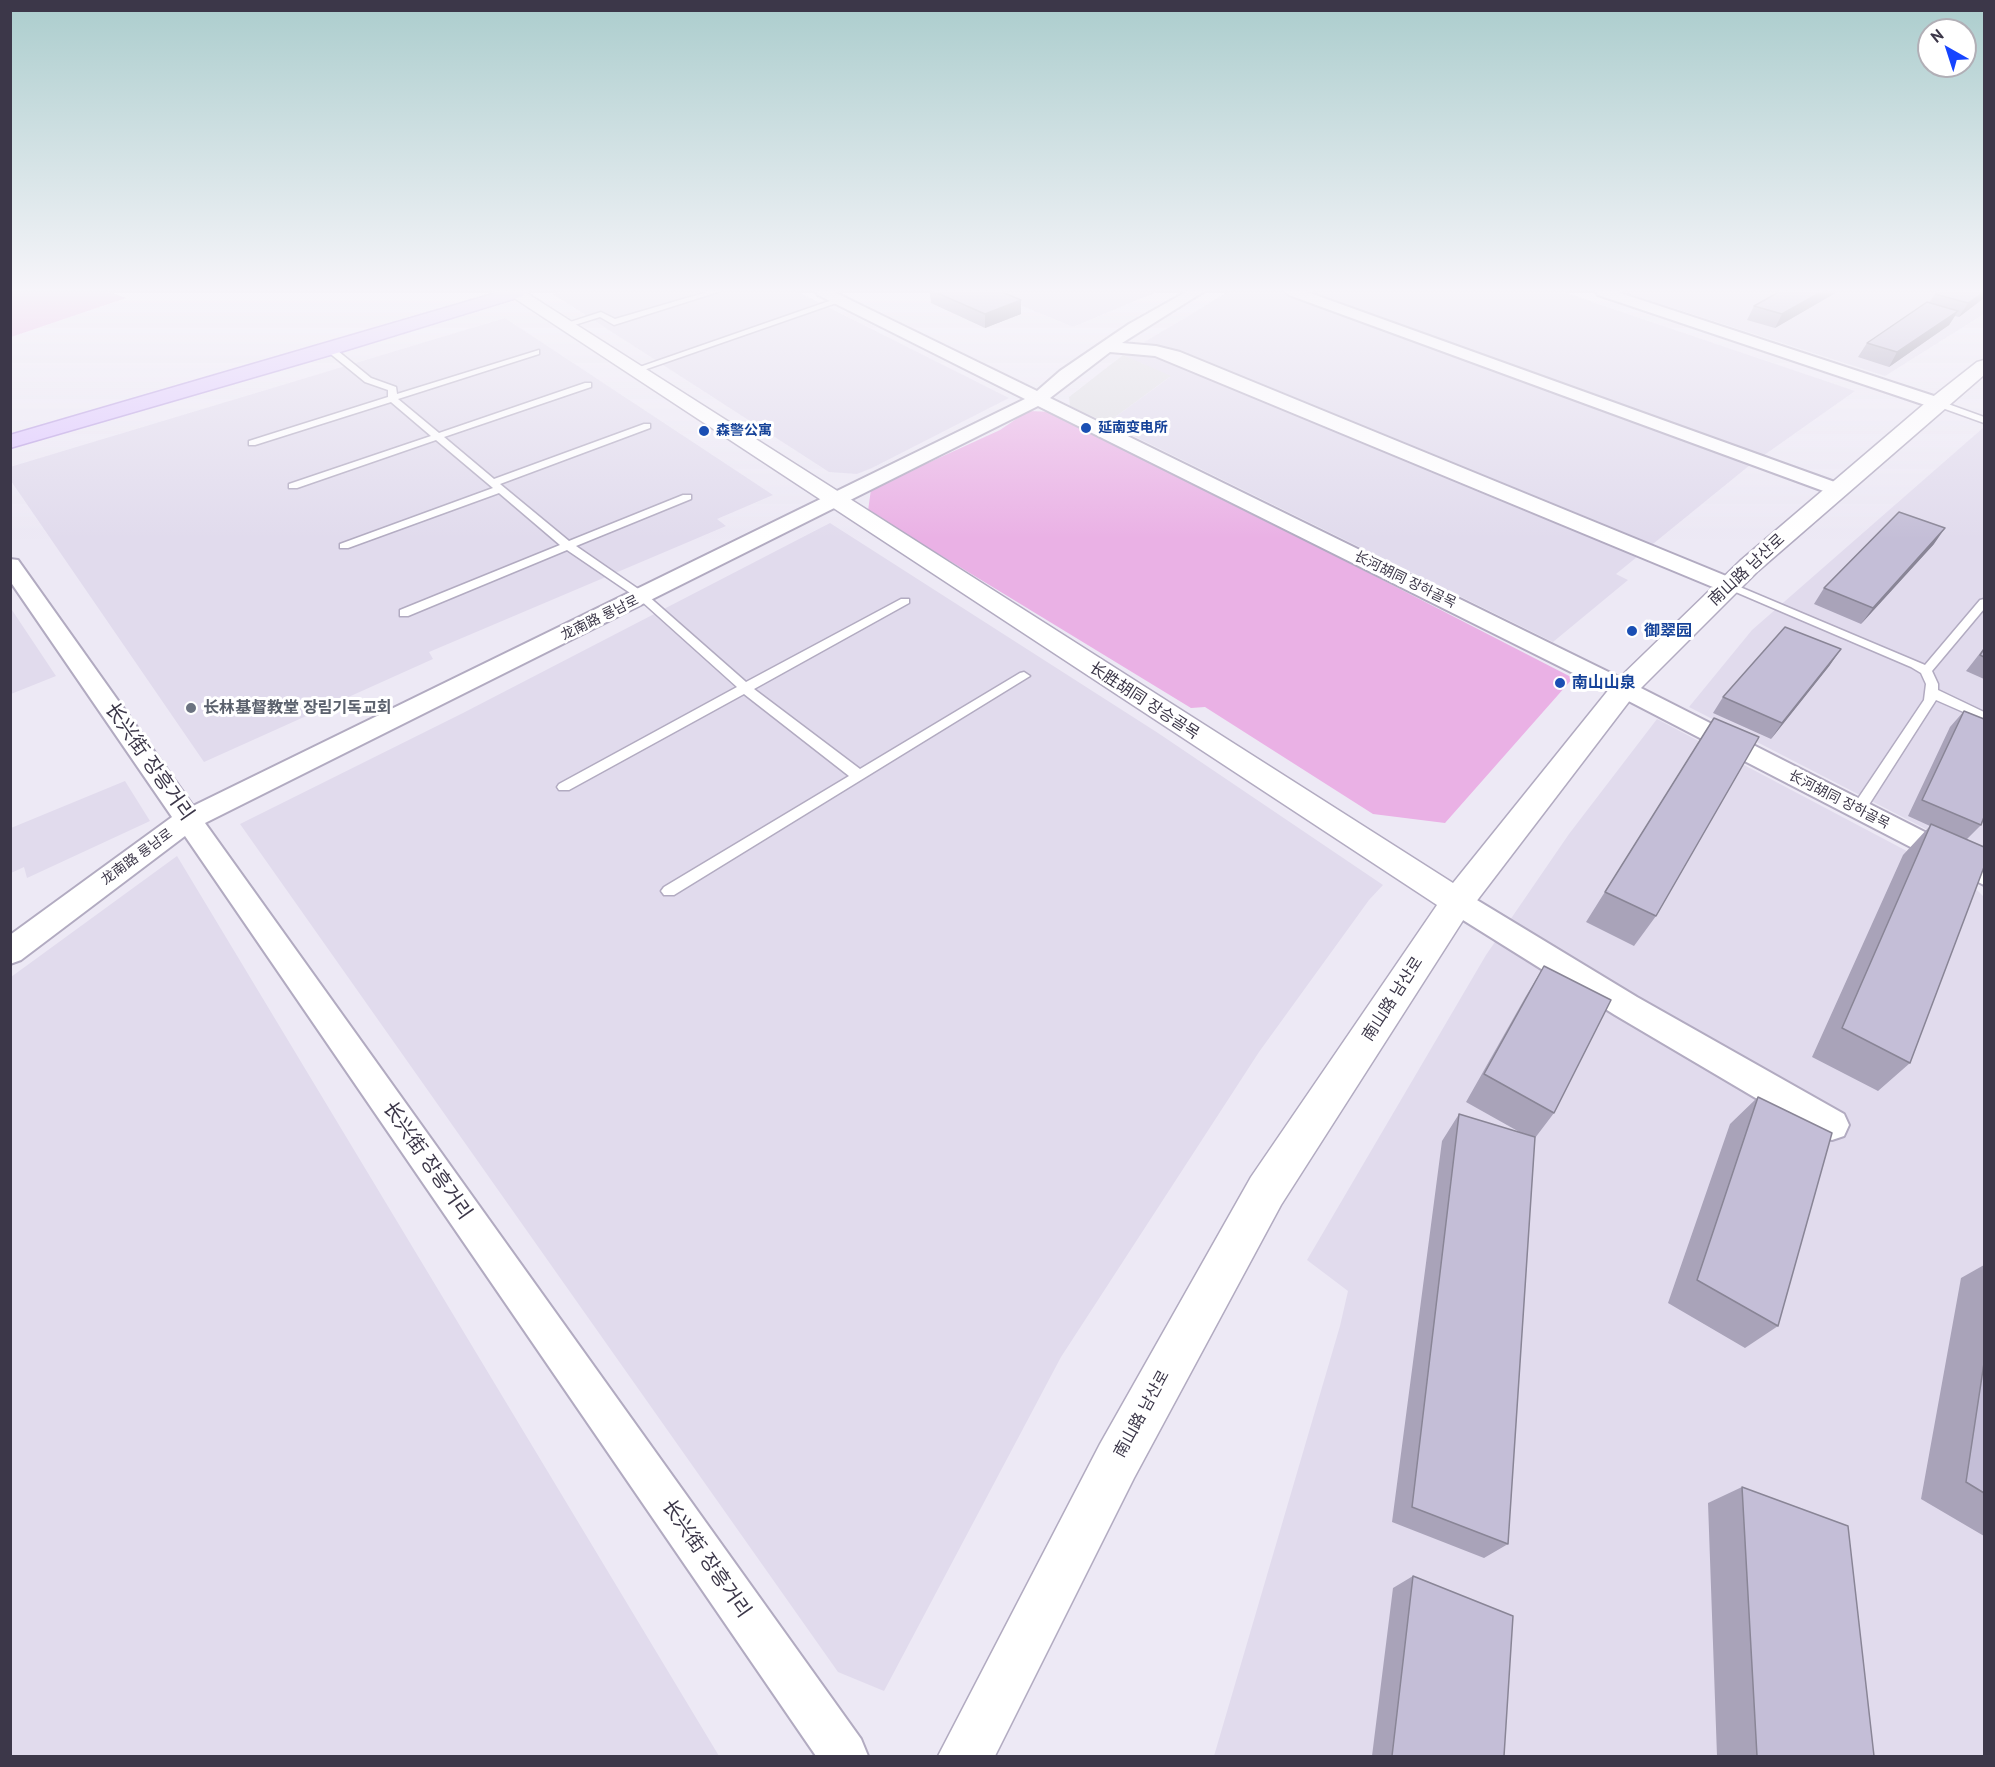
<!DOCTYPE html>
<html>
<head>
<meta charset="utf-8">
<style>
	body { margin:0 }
	#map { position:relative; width:1995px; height:1767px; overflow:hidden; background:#ede9f5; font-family:"PT Sans",sans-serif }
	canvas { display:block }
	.frame { position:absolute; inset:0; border:12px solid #3c3749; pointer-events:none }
	.north { position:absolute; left:1917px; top:18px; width:60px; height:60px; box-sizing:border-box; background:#fff; border:2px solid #b1afb6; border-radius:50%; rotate:321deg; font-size:16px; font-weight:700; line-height:24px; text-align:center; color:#3c3749 }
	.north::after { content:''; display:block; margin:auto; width:21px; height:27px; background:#1644ff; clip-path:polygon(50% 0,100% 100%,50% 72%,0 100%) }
</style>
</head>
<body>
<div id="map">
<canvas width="1995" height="1767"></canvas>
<div class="frame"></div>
<div class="north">N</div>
</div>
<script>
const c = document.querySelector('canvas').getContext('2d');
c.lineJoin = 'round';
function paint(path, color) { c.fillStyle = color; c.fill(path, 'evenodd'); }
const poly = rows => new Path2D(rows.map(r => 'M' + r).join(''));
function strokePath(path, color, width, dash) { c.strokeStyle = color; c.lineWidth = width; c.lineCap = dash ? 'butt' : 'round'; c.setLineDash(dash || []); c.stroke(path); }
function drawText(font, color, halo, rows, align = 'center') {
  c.font = font + ' "PT Sans","Noto Sans SC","Noto Sans KR",sans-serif'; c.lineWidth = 6; c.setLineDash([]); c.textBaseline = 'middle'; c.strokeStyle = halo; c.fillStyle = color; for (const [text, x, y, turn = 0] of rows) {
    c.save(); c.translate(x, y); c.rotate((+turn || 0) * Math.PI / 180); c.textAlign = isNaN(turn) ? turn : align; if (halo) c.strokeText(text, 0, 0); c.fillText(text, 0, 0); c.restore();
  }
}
paint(poly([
	[561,292,798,292,1009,398,872,468,857,474,829,472,553,294],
	[989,292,1156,292,1073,327],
	[1228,292,1563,292,1855,391,1750,465,1616,574,1628,580,1553,642,1107,423,1170,377,1123,355],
	[1623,292,1984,292,1984,314,1885,376],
	[505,318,773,495,717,519,726,526,429,652,433,659,204,762,11,481,10,467],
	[1984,427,1984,859,1689,707,1752,630],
	[830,523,1158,733,1383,885,1369,900,1259,1052,1061,1357,884,1691,838,1672,240,824,463,713],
	[10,607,56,676,11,694,10,694],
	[1657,719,1973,886,1984,897,1984,1756,1214,1756,1340,1326,1348,1291,1307,1260,1486,955,1569,834],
	[125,781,150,821,27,878,24,867,11,873,11,828],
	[177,856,719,1756,11,1756,11,977]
]), '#e1dbed');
paint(poly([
	[10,292,107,292,126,298,11,337],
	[1028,411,1056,412,1573,678,1445,823,1373,814,1205,707,1191,708,868,511,871,489,1000,430]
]), '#eab1e5');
paint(poly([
	[1123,355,1171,376,1107,423,1070,406,1069,397]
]), '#dfdee3');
const service = poly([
	[707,292,718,292,614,325,600,317,565,328,561,325,601,312,615,319,707,292],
	[838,298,845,300,638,372,631,370,838,298],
	[327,347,333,347,371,378,396,387,397,394,539,350,539,354,398,399,439,433,585,383,591,383,591,387,444,437,494,479,644,424,650,424,650,428,500,484,569,541,683,495,691,495,691,499,576,546,647,595,746,682,901,599,909,599,909,603,754,689,860,769,1020,673,1024,672,1030,676,674,895,664,895,661,891,664,887,849,776,744,694,569,790,559,790,557,787,559,784,737,687,639,599,567,550,408,616,400,616,400,610,560,545,499,493,348,548,340,548,340,544,493,488,436,440,297,488,289,488,289,484,431,436,391,402,255,445,249,445,249,441,388,397,388,390,365,382,327,351,327,347],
	[1937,400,1984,417,1984,423,1934,405,1932,403,1937,400],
	[1728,582,1925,665,1980,600,1984,599,1984,609,1932,671,1938,684,1938,690,1984,712,1984,721,1936,700,1863,814,1853,814,1851,810,1853,806,1924,700,1926,684,1921,673,1911,667,1724,587,1722,585,1728,582]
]);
const minor = poly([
	[816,292,834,292,1037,391,1060,371,1129,324,1186,292,1203,292,1122,343,1156,346,1180,352,1736,580,1739,585,1736,590,1720,590,1155,356,1110,352,1050,398,1633,684,1984,862,1984,885,1615,694,1038,406,205,823,861,1739,868,1756,816,1756,185,836,21,960,10,964,10,935,172,817,10,581,10,559,18,560,193,806,1025,399,818,295,816,292],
	[1286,292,1307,292,1843,485,1846,489,1836,495,1829,493,1289,295,1286,292],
	[1596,292,1617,292,1943,399,1946,403,1943,407,1931,407,1598,295,1596,292],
	[1457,891,1467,894,1637,997,1844,1114,1849,1125,1844,1136,1832,1140,1820,1136,1615,1015,1447,910,1443,902,1447,894,1457,891]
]);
const tertiary = poly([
	[505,292,525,292,1453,883,1614,683,1740,561,1930,399,1977,362,1984,360,1984,375,1758,571,1634,695,1469,911,1281,1205,1134,1478,995,1756,938,1756,1100,1444,1251,1177,1437,905,505,292]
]);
const secondary = poly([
	[500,292,526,292,523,296,337,353,10,448,10,435,500,292]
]);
strokePath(service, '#b2abc1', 3);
strokePath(minor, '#b2abc1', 4);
strokePath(tertiary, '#b2abc1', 3);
strokePath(secondary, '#ba9fe3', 3);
paint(service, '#fff');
paint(minor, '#fff');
paint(tertiary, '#fff');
paint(secondary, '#dfc9ff');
paint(poly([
	[930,292,1002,292,1021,300,1021,314,985,328,931,303],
	[1837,292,1775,328,1747,320,1754,306],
	[1984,292,1984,298,1959,317,1955,316,1949,325,1889,367,1858,357,1867,343,1929,303,1935,294],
	[1934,544,1861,624,1814,604,1824,588],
	[1984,648,1984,679,1966,671],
	[1830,665,1771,739,1713,713,1723,697],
	[1964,711,1981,825,1967,839,1910,1063,1878,1091,1812,1057,1903,855,1930,826,1908,816,1950,727],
	[1714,718,1656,916,1634,946,1586,922],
	[1544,966,1554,1113,1535,1138,1508,1544,1484,1558,1392,1522,1442,1141,1459,1114,1523,1134,1466,1102,1526,996],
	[1758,1097,1778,1326,1745,1348,1668,1303,1730,1124],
	[1984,1265,1984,1536,1921,1499,1961,1278],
	[1742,1487,1874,1756,1717,1756,1708,1503],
	[1413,1576,1504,1756,1372,1756,1393,1588]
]), '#a9a3b9');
paint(poly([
	[1821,292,1837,292,1775,328,1782,314],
	[1984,292,1984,298,1959,317,1968,303],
	[1021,300,1021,314,985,328,985,314],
	[1958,311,1949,325,1889,367,1897,352],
	[1945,528,1934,544,1861,624,1873,608],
	[1841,649,1830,665,1771,739,1782,723]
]), '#898596');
const building = poly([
	[935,292,1002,292,1021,300,985,314,935,292],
	[1779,292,1821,292,1782,314,1754,306,1779,292],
	[1938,292,1984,292,1968,303,1935,294,1938,292],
	[1927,302,1958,311,1897,352,1867,343,1927,302],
	[1899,512,1945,528,1873,608,1824,588,1899,512],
	[1785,627,1841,649,1782,723,1723,697,1785,627],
	[1984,649,1984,657,1980,655,1984,649],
	[1964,711,1984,719,1984,817,1981,825,1922,800,1964,711],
	[1714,718,1759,737,1656,916,1605,892,1714,718],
	[1931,824,1984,847,1984,867,1910,1063,1842,1028,1931,824],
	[1544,966,1611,1000,1554,1113,1484,1074,1544,966],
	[1758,1097,1832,1133,1778,1326,1697,1280,1758,1097],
	[1459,1114,1535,1137,1508,1544,1412,1507,1459,1114],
	[1984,1363,1984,1493,1966,1482,1984,1363],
	[1742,1487,1848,1526,1874,1756,1757,1756,1742,1487],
	[1413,1576,1513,1616,1504,1756,1392,1756,1413,1576]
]);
paint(building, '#c4bed7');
strokePath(building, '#898596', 1.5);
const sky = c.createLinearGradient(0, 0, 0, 539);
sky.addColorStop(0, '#abcdcd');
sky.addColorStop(0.54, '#f7f5fa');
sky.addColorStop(1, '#f7f5fa00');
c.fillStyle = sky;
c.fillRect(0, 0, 1995, 539);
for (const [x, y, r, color] of [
	[1086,428,6,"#1a4fb4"],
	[704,431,6,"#1a4fb4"],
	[1632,631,6,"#1a4fb4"],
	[1560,683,6,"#1a4fb4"],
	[191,708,6,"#6b7280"]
]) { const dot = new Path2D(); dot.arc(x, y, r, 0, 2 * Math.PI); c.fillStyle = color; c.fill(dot); strokePath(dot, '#fff', 2); }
drawText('bold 14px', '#164399', '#fff', [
	["延南变电所",1098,428],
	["森警公寓",716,431]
], 'left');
drawText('14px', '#3c3749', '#fff', [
	["长河胡同 장하골목",1405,580,26],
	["龙南路 룡남로",600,618,-26],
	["长河胡同 장하골목",1839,800,27],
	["龙南路 룡남로",137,857,-36]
]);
drawText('16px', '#3c3749', '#fff', [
	["南山路 남산로",1747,570,-43],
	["长胜胡同 장승골목",1144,701,33],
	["南山路 남산로",1393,999,-57],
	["南山路 남산로",1142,1414,-61]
]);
drawText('bold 16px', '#164399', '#fff', [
	["御翠园",1644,631],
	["南山山泉",1572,683]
], 'left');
drawText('bold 16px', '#5b616d', '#fff', [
	["长林基督教堂 장림기독교회",203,708]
], 'left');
drawText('20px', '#3c3749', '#fff', [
	["长兴街 장흥거리",149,762,55],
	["长兴街 장흥거리",427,1161,55],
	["长兴街 장흥거리",706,1559,55]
]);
</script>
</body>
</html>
